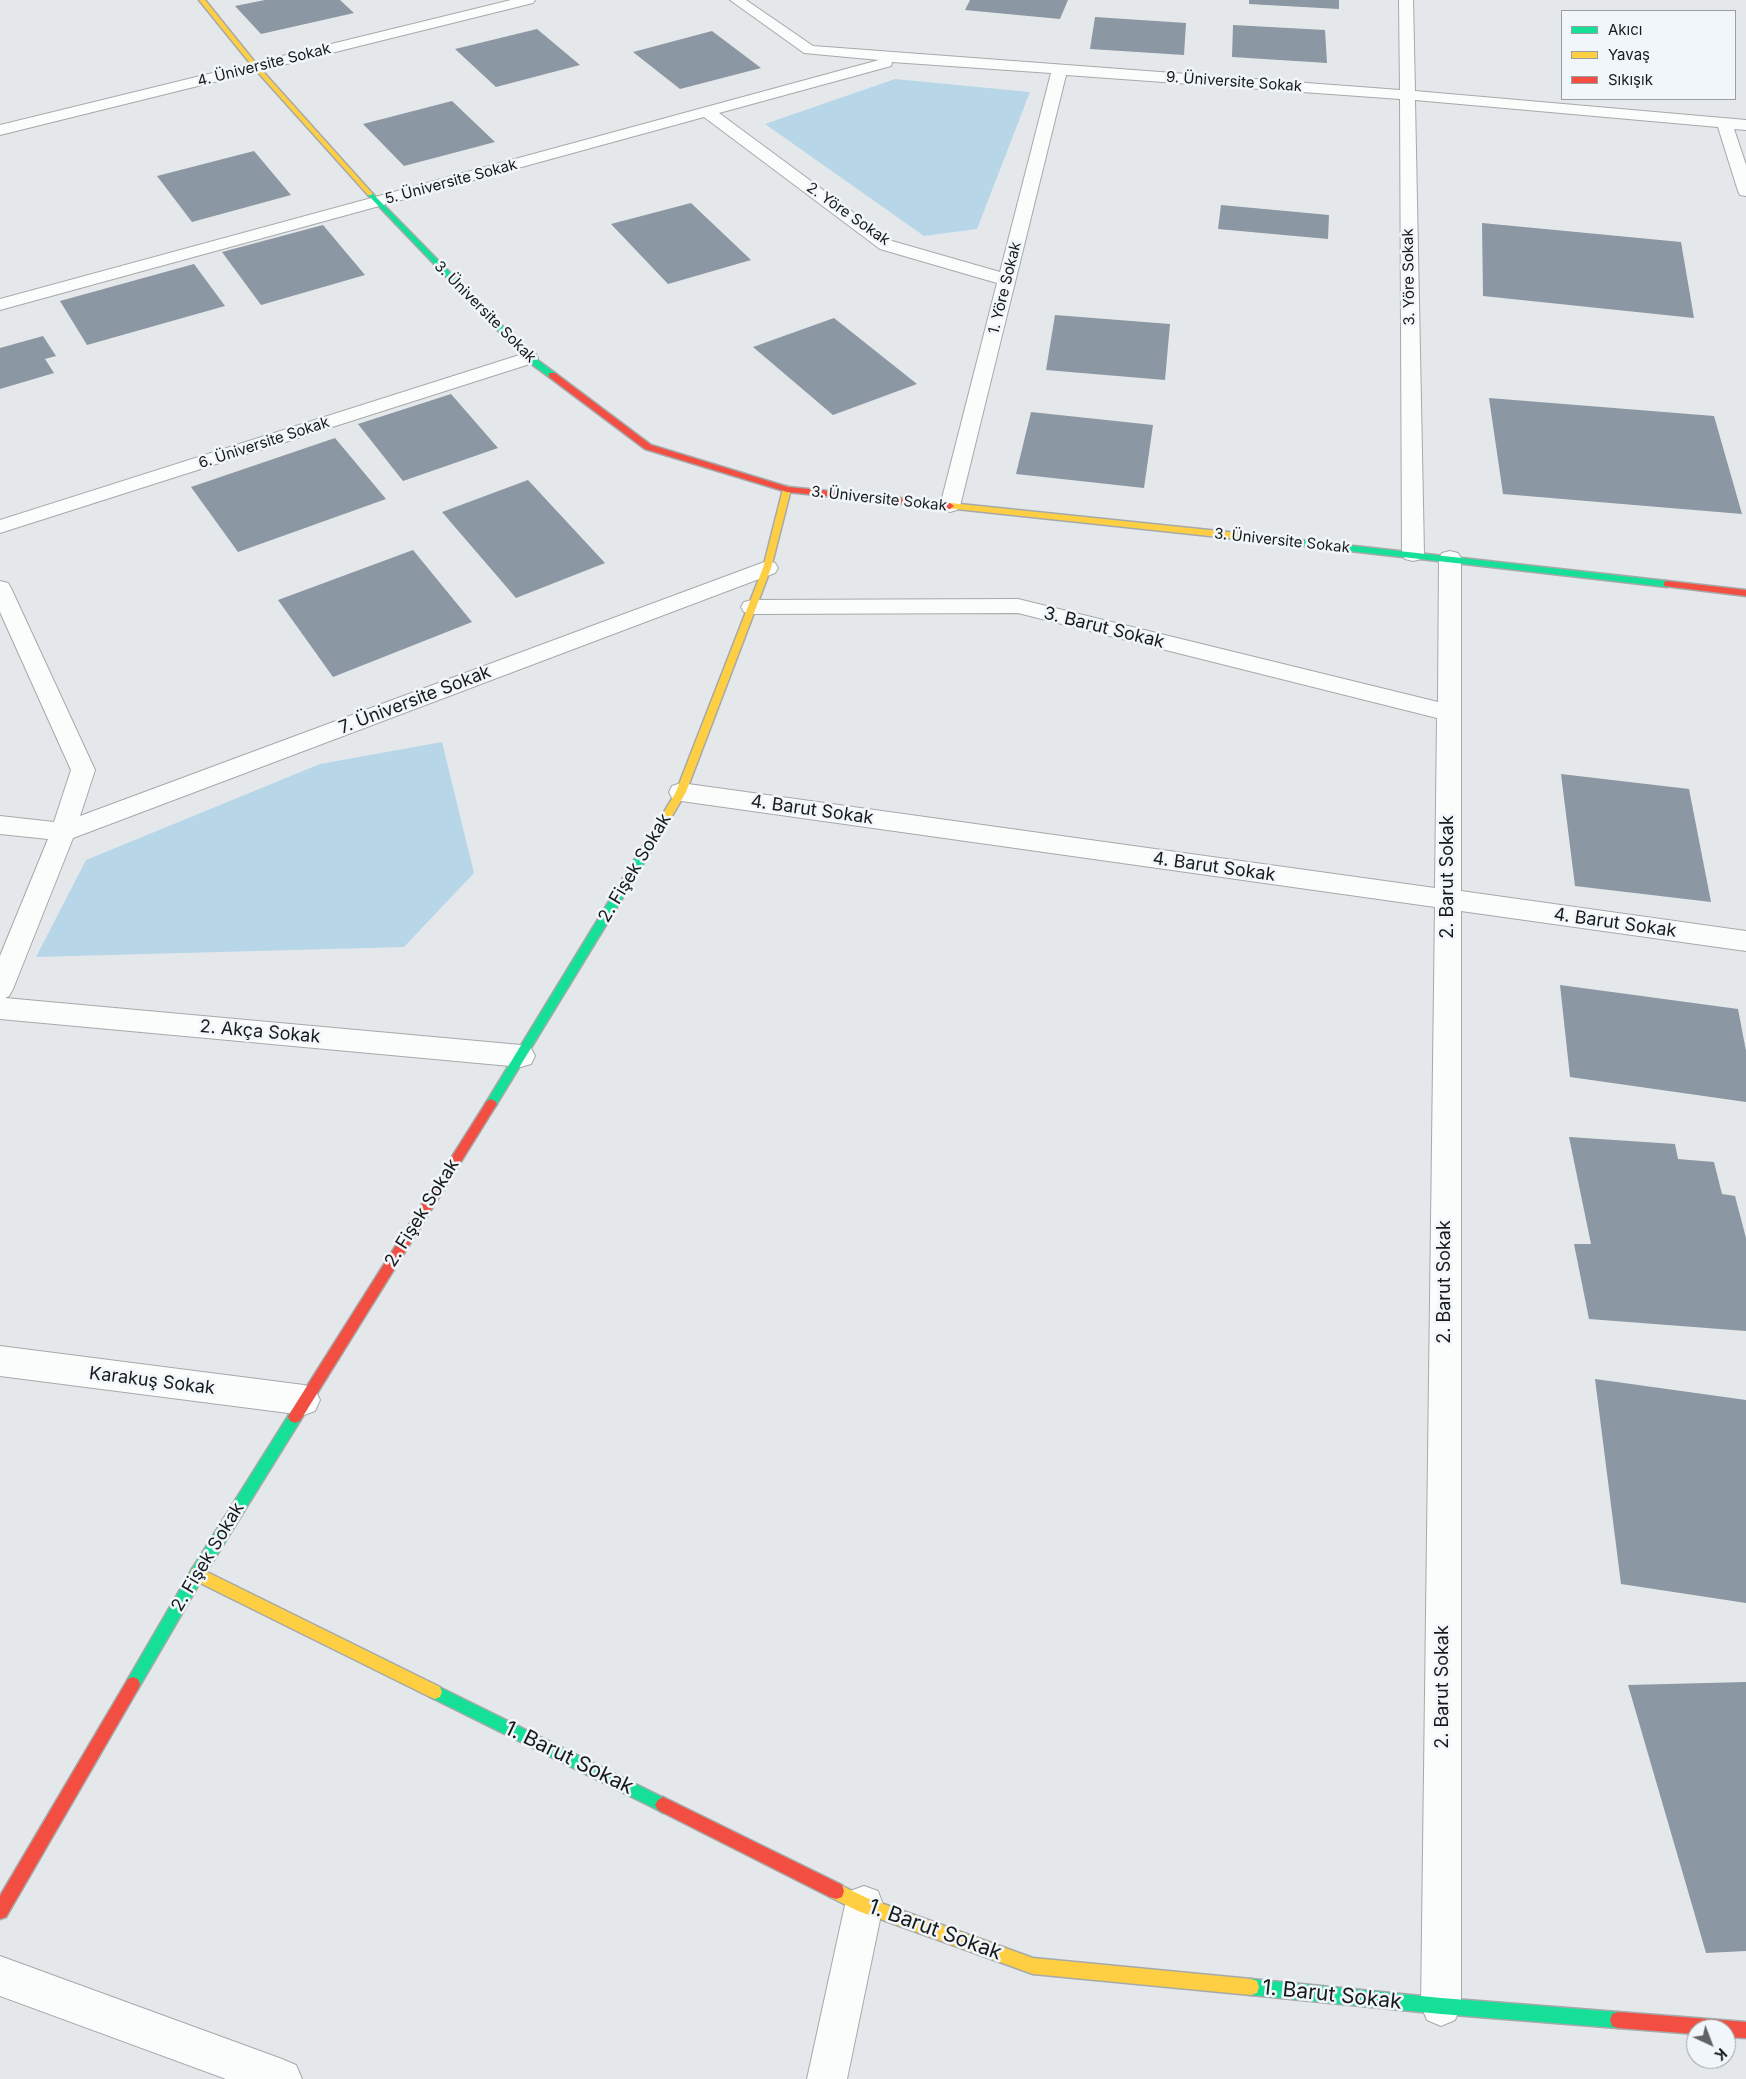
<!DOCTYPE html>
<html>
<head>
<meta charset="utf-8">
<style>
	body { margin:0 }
	#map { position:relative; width:1746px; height:2079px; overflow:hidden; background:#e5e8ea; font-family:Inter,sans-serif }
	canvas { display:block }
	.legend { position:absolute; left:1561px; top:10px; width:175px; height:90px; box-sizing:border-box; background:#f0f6f9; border:1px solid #9a9ea0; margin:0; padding:6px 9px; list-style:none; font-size:15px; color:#181a1b }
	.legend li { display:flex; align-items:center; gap:10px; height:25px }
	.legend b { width:25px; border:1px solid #9a9ea0 }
	.north { position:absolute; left:1686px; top:2019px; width:50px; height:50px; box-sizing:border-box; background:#f0f6f9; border:1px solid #9a9ea0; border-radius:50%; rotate:137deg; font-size:14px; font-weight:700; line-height:20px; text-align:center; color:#181a1b }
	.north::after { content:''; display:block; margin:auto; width:18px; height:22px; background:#606263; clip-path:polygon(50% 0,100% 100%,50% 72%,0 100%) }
</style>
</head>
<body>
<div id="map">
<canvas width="1746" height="2079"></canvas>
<ul class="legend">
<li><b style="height:6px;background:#16e098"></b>Akıcı</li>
<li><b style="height:6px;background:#ffcf43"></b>Yavaş</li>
<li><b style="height:6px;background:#f24e42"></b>Sıkışık</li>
</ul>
<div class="north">K</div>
</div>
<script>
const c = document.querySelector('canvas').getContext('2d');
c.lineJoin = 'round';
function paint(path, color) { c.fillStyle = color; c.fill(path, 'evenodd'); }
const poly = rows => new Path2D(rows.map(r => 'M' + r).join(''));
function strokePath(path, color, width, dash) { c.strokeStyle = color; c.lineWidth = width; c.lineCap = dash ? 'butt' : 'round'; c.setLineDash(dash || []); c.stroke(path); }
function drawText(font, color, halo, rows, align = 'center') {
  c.font = font + ' Inter,sans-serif'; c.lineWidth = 5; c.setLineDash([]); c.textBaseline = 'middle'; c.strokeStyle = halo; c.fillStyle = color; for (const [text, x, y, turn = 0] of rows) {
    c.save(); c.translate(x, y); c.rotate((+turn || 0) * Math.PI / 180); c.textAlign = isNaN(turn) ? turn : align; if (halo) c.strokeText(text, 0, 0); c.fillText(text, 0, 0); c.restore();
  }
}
paint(poly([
	[895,79,1030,92,977,229,924,236,765,124],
	[442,742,474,873,404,947,36,957,86,860,320,764]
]), '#b7d7e9');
paint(poly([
	[265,0,340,0,354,13,261,34,235,6],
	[970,0,1068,0,1060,19,965,10],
	[1249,0,1339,0,1339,9,1249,4],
	[1095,17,1186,23,1184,55,1090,49],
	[1233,25,1325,30,1327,63,1232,57],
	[537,29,580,65,496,87,455,49],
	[712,31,761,68,680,89,633,52],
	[452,101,495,142,404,166,363,124],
	[254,151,291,195,192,222,157,176],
	[691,203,751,260,668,284,611,224],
	[1221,205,1329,215,1328,239,1218,229],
	[1482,223,1681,242,1694,318,1483,296],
	[323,225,365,275,261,305,222,252],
	[194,264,225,306,87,345,60,301],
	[1055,315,1170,324,1165,380,1046,370],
	[834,318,917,384,833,415,753,347],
	[43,336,56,356,45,359,54,373,0,389,0,348],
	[451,394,498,448,403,481,358,424],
	[1489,398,1714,416,1742,514,1503,494],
	[1031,412,1153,425,1144,488,1016,474],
	[335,438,386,499,238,552,191,487],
	[528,480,605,563,516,598,442,512],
	[413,550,472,622,333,677,278,600],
	[1561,774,1689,789,1711,902,1575,886],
	[1560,985,1738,1009,1746,1051,1746,1102,1570,1077],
	[1569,1137,1675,1144,1678,1159,1714,1162,1722,1194,1735,1196,1746,1238,1746,1331,1589,1319,1574,1244,1591,1244],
	[1595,1379,1746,1400,1746,1603,1621,1584],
	[1746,1682,1746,1951,1706,1953,1628,1685]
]), '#8b97a3');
const street = poly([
	[511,0,535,0,533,3,0,135,0,125,511,0],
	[730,0,746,0,813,46,1400,90,1399,0,1413,0,1415,91,1746,120,1746,130,1734,129,1746,165,1746,196,1740,195,1738,191,1718,127,1415,100,1424,554,1421,559,1413,561,1405,559,1402,554,1400,99,1066,75,960,506,957,510,950,512,943,510,940,506,997,283,880,249,704,117,0,310,0,299,879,60,804,53,730,0],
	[892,62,1051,73,1000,272,892,241,719,113,891,66,892,62],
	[529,352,536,354,538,358,536,362,0,533,0,520,529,352],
	[1450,551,1458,553,1461,558,1461,891,1746,931,1746,951,1461,911,1461,2006,1455,2020,1441,2026,1427,2020,1421,2006,1435,907,681,801,672,798,669,792,672,786,681,783,1435,888,1437,718,1018,613,752,614,744,612,741,607,744,602,752,600,1018,599,1438,702,1439,558,1442,553,1450,551],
	[767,561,775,563,778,568,775,573,73,838,13,989,9,996,5,998,521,1045,531,1048,535,1056,531,1064,521,1067,0,1019,0,956,48,839,0,834,0,816,54,822,71,770,0,612,0,581,8,583,11,588,95,770,80,816,767,561],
	[0,1346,304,1385,315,1389,320,1400,315,1411,304,1415,0,1376,0,1346],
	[864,1886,878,1891,883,1905,847,2079,807,2079,845,1905,850,1891,864,1886],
	[0,1956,282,2059,296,2065,302,2079,226,2079,0,1996,0,1956]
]);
const fast = poly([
	[368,193,372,193,532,356,555,373,555,377,549,377,526,360,368,195,368,193],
	[1238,533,1667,581,1671,584,1667,587,1235,538,1234,536,1238,533],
	[657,828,661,829,662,832,661,835,495,1107,487,1107,485,1104,487,1101,653,829,657,828],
	[295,1411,300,1413,302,1417,300,1421,202,1579,138,1689,133,1691,128,1689,126,1684,128,1679,192,1569,290,1413,295,1411],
	[435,1685,668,1800,671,1805,668,1810,663,1813,658,1810,430,1697,428,1692,430,1687,435,1685],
	[1251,1979,1441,1998,1618,2012,1624,2014,1626,2020,1624,2026,1618,2028,1441,2014,1251,1995,1245,1993,1243,1987,1245,1981,1251,1979]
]);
const slow = poly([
	[199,0,205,0,258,66,372,193,372,195,368,195,254,68,199,0],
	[787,486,791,489,771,568,686,792,661,835,653,835,652,832,676,792,763,568,783,489,787,486],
	[950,503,1238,533,1242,536,1238,539,947,508,947,504,950,503],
	[197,1567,440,1687,442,1692,440,1697,435,1699,430,1697,192,1579,190,1574,192,1569,197,1567],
	[836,1883,867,1898,1033,1958,1251,1979,1257,1981,1259,1987,1257,1993,1251,1995,1033,1974,858,1911,830,1897,828,1891,830,1885,836,1883]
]);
const jam = poly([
	[549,373,555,373,651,445,788,487,950,503,954,506,950,509,787,492,645,449,549,377,549,373],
	[1667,581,1746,590,1746,596,1664,586,1664,582,1667,581],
	[491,1099,495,1101,497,1104,495,1107,300,1421,295,1423,290,1421,288,1417,290,1413,487,1101,491,1099],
	[133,1677,138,1679,140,1684,138,1689,6,1917,0,1919,0,1896,128,1679,133,1677],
	[663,1797,842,1885,844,1891,842,1897,836,1899,830,1897,658,1810,655,1805,658,1800,663,1797],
	[1618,2012,1746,2022,1746,2038,1726,2037,1726,2029,1696,2029,1696,2034,1618,2028,1612,2026,1610,2020,1612,2014,1618,2012]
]);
strokePath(street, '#a6a9aa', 2);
strokePath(fast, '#a6a9aa', 3);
strokePath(slow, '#a6a9aa', 3);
strokePath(jam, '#a6a9aa', 3);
paint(street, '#fbfcfc');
paint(fast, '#16e098');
paint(slow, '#ffcf43');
paint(jam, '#f24e42');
drawText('15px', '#181a1b', '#f0f6f9', [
	["4. Üniversite Sokak",264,65,-14],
	["9. Üniversite Sokak",1234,82,4],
	["5. Üniversite Sokak",451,182,-15],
	["2. Yöre Sokak",848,214,35],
	["3. Yöre Sokak",1409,277,-91],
	["1. Yöre Sokak",1005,288,-76],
	["3. Üniversite Sokak",485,312,45],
	["6. Üniversite Sokak",264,443,-18],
	["3. Üniversite Sokak",879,499,6],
	["3. Üniversite Sokak",1282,541,6]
]);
drawText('18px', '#181a1b', '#f0f6f9', [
	["3. Barut Sokak",1104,628,14],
	["7. Üniversite Sokak",415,700,-21],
	["4. Barut Sokak",812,810,8],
	["4. Barut Sokak",1214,867,8],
	["2. Fişek Sokak",635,868,-59],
	["2. Barut Sokak",1448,877,-90],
	["4. Barut Sokak",1615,923,8],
	["2. Akça Sokak",260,1032,5],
	["2. Fişek Sokak",422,1213,-58],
	["2. Barut Sokak",1445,1282,-90],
	["Karakuş Sokak",152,1381,7],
	["2. Fişek Sokak",208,1557,-59],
	["2. Barut Sokak",1443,1687,-90]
]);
drawText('21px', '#181a1b', '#f0f6f9', [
	["1. Barut Sokak",569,1758,26],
	["1. Barut Sokak",935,1930,20],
	["1. Barut Sokak",1332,1995,6]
]);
</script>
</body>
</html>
